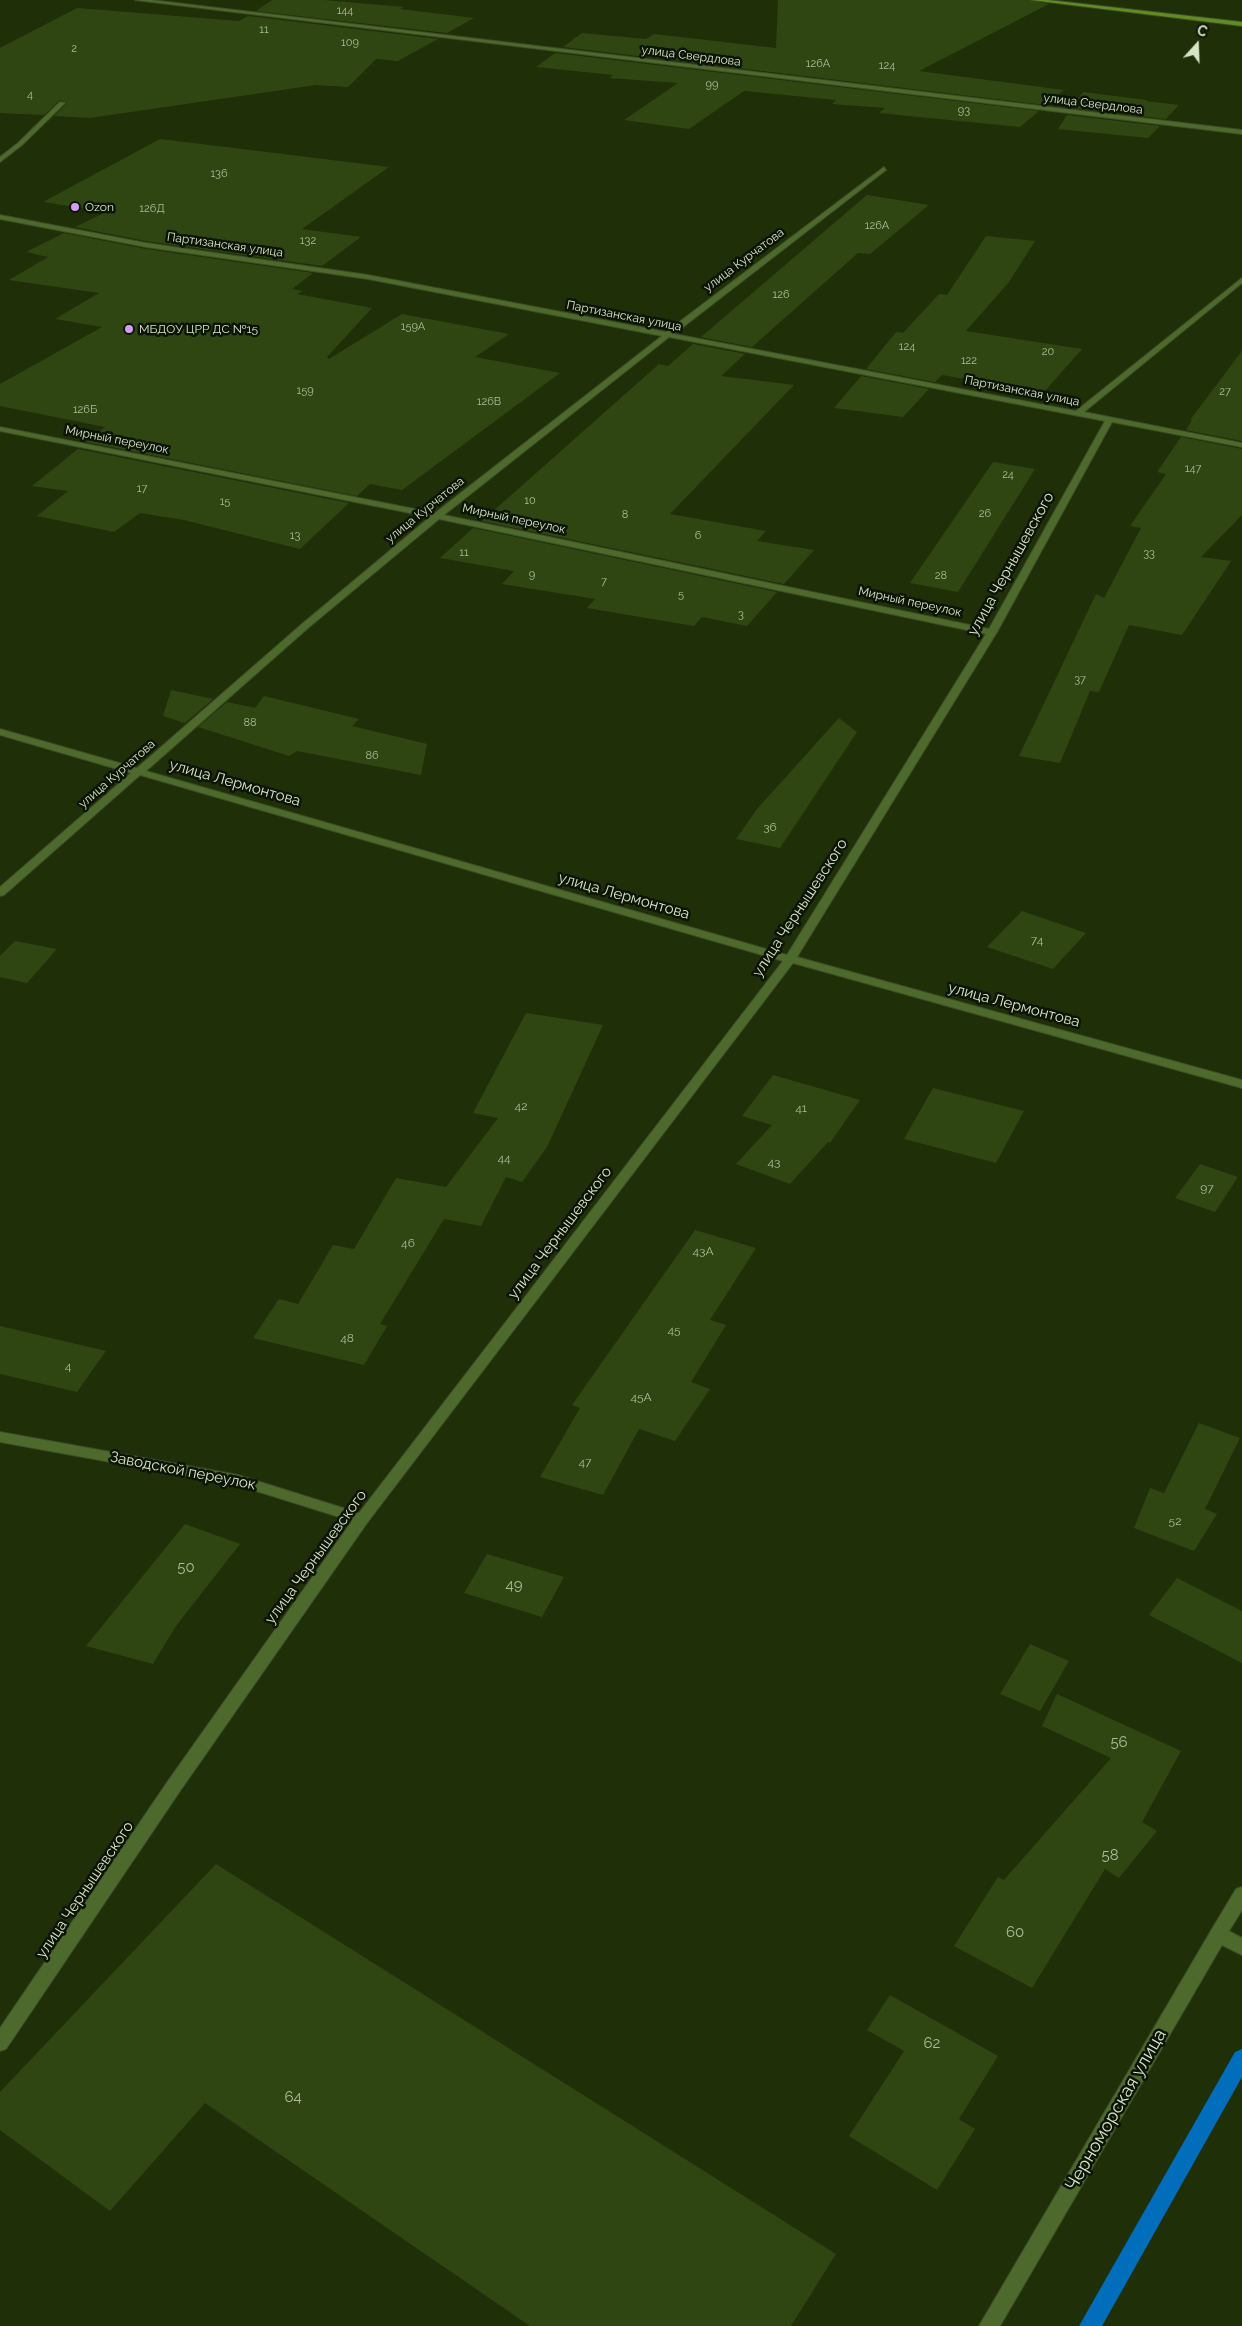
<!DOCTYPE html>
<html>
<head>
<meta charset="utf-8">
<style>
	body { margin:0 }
	#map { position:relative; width:1242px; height:2326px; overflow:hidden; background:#1f2f08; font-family:Raleway,sans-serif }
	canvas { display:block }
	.north { position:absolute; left:1172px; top:20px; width:50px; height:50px; -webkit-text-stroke:4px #0c1503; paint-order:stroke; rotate:20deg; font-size:14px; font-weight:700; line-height:20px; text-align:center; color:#d6e4c8 }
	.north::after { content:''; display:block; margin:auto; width:18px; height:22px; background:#d6e4c8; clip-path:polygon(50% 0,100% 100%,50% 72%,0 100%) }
</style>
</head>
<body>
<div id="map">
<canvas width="1242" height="2326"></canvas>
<div class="north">С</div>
</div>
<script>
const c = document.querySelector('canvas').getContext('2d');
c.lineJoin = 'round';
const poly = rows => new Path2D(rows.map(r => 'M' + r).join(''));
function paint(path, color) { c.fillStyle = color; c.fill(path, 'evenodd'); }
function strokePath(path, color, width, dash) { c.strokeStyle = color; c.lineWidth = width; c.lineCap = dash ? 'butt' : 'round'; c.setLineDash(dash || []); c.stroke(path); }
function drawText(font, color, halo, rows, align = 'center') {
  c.font = font + ' Raleway,sans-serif'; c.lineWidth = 5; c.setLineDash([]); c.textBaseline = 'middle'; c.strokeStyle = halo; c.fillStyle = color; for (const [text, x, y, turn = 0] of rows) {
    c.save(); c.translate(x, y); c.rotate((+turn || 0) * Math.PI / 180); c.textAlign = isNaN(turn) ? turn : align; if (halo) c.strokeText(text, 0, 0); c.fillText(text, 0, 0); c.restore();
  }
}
paint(poly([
	[1242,2049,1242,2077,1102,2326,1079,2326,1235,2052,1242,2049]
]), '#016ebb');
paint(poly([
	[272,0,324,0,404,7,400,9,474,18,447,33,256,11],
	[778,0,1029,0,1049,4,919,71,1064,90,1046,105,563,47,582,33,646,39,654,34,776,48],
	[77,8,239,21,248,16,438,39,398,61,376,59,348,87,316,85,90,118,54,116,67,103,60,100,44,115,0,113,0,48],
	[555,53,1039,111,1020,127,879,113,885,108,832,104,836,100,744,91,689,129,624,120,678,83,610,78,613,75,536,67],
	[1083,92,1147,100,1146,101,1179,105,1166,119,1072,108],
	[1067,115,1160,126,1148,138,1058,129],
	[160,139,389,167,302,229,361,237,322,266,146,241,75,227,106,212,43,202],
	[867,195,929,205,870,254,858,253,752,347,701,337],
	[64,233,146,249,313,273,292,289,303,291,297,294,372,308,327,357,329,359,402,314,509,334,475,357,560,373,402,490,370,484,357,496,86,442,105,427,0,406,0,384,102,327,55,319,99,293,9,280,48,257,26,252],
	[986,236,1035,241,1009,282,966,331,1082,349,1044,392,942,375,935,382,866,369,896,332,903,333,939,294,947,295],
	[693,344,745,354,721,376,794,385,670,514,766,531,757,541,814,550,784,584,482,521,659,364,668,366],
	[1242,351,1242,441,1186,430,1192,420,1190,420],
	[861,376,929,389,903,417,834,408],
	[1181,437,1242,449,1242,515,1201,557,1231,561,1182,635,1129,625,1099,692,1090,691,1060,763,1019,756,1096,594,1104,598,1141,528,1130,526,1166,474,1157,472],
	[78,449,349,503,300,549,184,520,140,513,114,532,37,516,68,491,32,486],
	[993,462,1035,469,958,592,910,583],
	[473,528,777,592,747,626,702,617,694,626,587,608,595,599,502,584,514,571,440,558],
	[171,690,213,699,185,723,163,716],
	[264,696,359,719,352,726,427,744,421,775,297,751,289,756,198,727,227,702,255,708],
	[839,718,857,732,780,848,736,839,757,809],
	[1022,911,1086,933,1053,969,987,947],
	[15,941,57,949,27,983,0,977,0,956],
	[526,1013,603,1025,547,1147,522,1182,506,1177,481,1226,444,1219,380,1324,387,1326,364,1365,253,1338,279,1299,298,1304,333,1245,354,1249,396,1178,446,1187,498,1118,473,1113],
	[773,1075,860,1100,830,1143,828,1142,790,1184,736,1164,772,1125,742,1116],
	[933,1088,1024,1111,996,1163,904,1139],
	[1200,1164,1238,1177,1215,1212,1175,1198],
	[695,1230,756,1248,710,1320,726,1325,691,1382,710,1389,675,1441,639,1429,603,1495,540,1477,580,1408,572,1405],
	[0,1326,106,1351,77,1392,0,1374],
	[1199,1423,1240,1438,1205,1509,1217,1514,1194,1551,1134,1528,1150,1488,1164,1493],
	[185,1524,240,1544,176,1626,153,1664,86,1646],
	[487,1554,564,1577,542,1617,464,1593],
	[1177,1578,1242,1611,1242,1663,1149,1615],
	[1030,1644,1069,1661,1040,1711,1000,1694],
	[1057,1694,1181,1751,1142,1822,1157,1831,1119,1878,1105,1869,1032,1988,954,1946,998,1877,1004,1880,1111,1758,1042,1726],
	[216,1864,836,2254,791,2326,530,2326,205,2103,110,2211,0,2130,0,2092],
	[890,1995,998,2056,959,2119,975,2129,937,2190,849,2136,904,2051,867,2030]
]), '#304612');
const street = poly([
	[135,0,151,0,1242,130,1242,134,135,0],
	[60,102,65,103,22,145,0,162,0,157,18,143,60,102],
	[884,167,886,170,674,334,1076,411,1242,278,1242,283,1084,412,1242,443,1242,447,1112,422,997,632,797,957,1242,1080,1242,1088,793,963,367,1523,180,1791,6,2049,0,2051,0,2028,168,1781,352,1521,237,1485,0,1442,0,1432,238,1475,359,1513,783,961,140,775,4,895,0,896,0,887,131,773,0,735,0,729,137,768,302,624,430,517,0,431,0,427,435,513,662,336,368,279,146,247,0,219,0,215,146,243,368,275,666,332,884,167],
	[669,337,1105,421,989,629,444,515,669,337],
	[439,519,986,634,787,955,146,771,308,628,439,519],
	[1242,1887,1242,1910,1229,1931,1242,1938,1242,1955,1222,1945,1000,2326,979,2326,1212,1929,1236,1889,1242,1887]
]);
const secondary = poly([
	[1031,0,1048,0,1242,22,1242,26,1031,0]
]);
strokePath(street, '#3c4c27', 2);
strokePath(secondary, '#3c4c27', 2);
paint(street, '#4d692c');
paint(secondary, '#608c21');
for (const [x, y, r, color] of [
	[75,207,5,"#d39cfc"],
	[129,329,5,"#d39cfc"]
]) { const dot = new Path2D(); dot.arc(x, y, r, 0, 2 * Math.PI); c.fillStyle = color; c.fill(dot); strokePath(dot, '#0c1503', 2); }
drawText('11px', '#acbc9a', null, [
	["144",345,11],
	["11",264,30],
	["109",350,43],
	["2",74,49],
	["126А",818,64],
	["124",887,66],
	["99",712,85],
	["4",30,95],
	["93",964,111],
	["136",219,174],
	["126Д",152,209],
	["126А",877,226],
	["132",308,241],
	["126",781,295],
	["159А",413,327],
	["124",907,347],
	["20",1048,352],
	["122",969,361],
	["159",305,391],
	["27",1225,392],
	["126В",489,402],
	["126Б",85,410],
	["147",1193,469],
	["24",1008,475],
	["17",142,489],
	["10",530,501],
	["15",225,502],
	["26",985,514],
	["8",625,515],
	["13",295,536],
	["6",698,536],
	["11",464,553],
	["33",1149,554],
	["9",532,575],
	["28",941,576],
	["7",604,582],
	["5",681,595],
	["3",741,615],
	["37",1080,680],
	["88",250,723],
	["86",372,756]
]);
drawText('12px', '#d6e4c8', '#0c1503', [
	["улица Свердлова",691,56,7],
	["улица Свердлова",1093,104,7],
	["Партизанская улица",225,245,8],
	["улица Курчатова",744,260,-37],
	["Партизанская улица",624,316,11],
	["Партизанская улица",1022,391,11],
	["Мирный переулок",117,440,11],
	["улица Курчатова",425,510,-39],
	["Мирный переулок",514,519,12],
	["Мирный переулок",910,602,12],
	["улица Курчатова",117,774,-41]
]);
drawText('12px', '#d6e4c8', '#0c1503', [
	["Ozon",85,207],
	["МБДОУ ЦРР ДС №15",139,329]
], 'left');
drawText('12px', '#acbc9a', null, [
	["36",770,827],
	["74",1037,940],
	["42",521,1106],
	["41",801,1108],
	["44",504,1158],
	["43",774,1162],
	["97",1207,1188],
	["46",408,1243],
	["43А",703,1251],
	["45",674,1330],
	["48",347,1338],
	["4",68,1366],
	["45А",641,1397],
	["47",585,1462],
	["52",1175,1521]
]);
drawText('15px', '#d6e4c8', '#0c1503', [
	["улица Чернышевского",1011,564,-61],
	["улица Лермонтова",235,783,16],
	["улица Лермонтова",624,896,16],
	["улица Чернышевского",800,908,-57],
	["улица Лермонтова",1014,1005,15],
	["улица Чернышевского",560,1233,-53],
	["Заводской переулок",183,1471,11],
	["улица Чернышевского",316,1557,-54],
	["улица Чернышевского",85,1890,-56]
]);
drawText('15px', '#acbc9a', null, [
	["50",186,1567],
	["49",514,1585],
	["56",1119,1742],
	["58",1110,1855],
	["60",1015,1932],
	["62",932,2043],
	["64",293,2097]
]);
drawText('18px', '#d6e4c8', '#0c1503', [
	["Черноморская улица",1116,2110,-60]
]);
</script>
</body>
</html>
